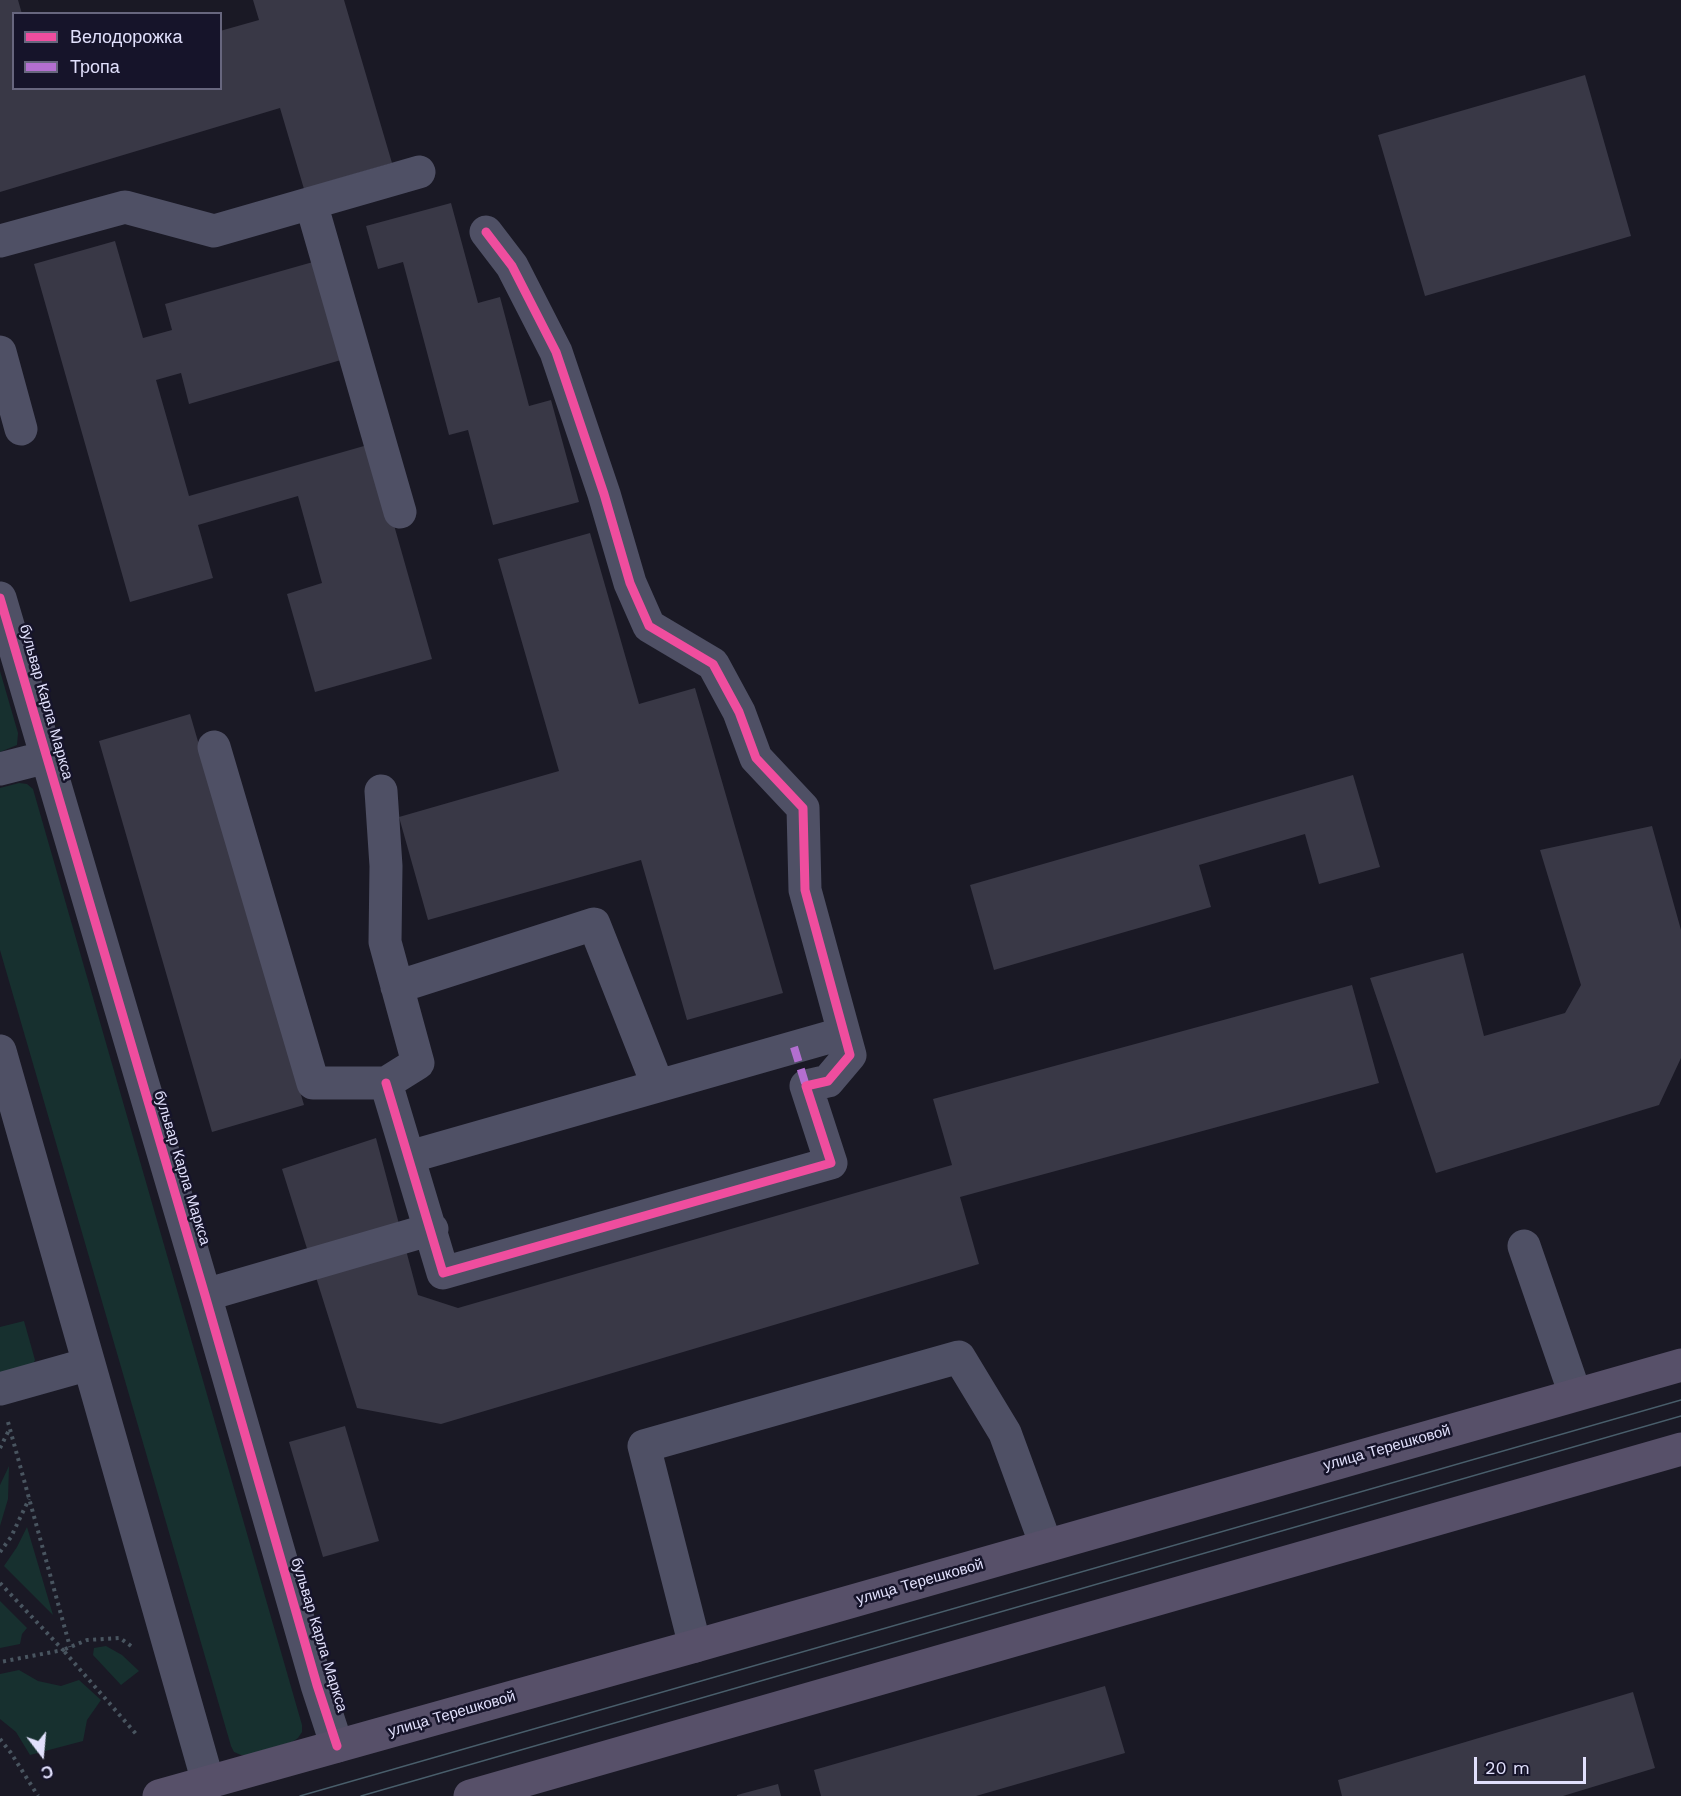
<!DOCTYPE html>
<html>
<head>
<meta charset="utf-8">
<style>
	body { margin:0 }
	#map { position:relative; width:1681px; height:1796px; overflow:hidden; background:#1a1925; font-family:"Work Sans",sans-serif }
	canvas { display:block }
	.legend { position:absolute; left:12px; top:12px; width:210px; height:78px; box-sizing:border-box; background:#16142a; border:2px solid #67667e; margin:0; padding:8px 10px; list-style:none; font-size:18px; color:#e1e0fc }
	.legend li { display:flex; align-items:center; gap:12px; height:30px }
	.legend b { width:30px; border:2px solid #67667e }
	.north { position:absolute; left:12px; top:1724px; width:60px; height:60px; -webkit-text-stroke:4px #16142a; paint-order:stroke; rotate:164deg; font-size:16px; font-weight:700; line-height:24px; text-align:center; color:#e1e0fc }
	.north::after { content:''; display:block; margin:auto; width:21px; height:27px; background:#e1e0fc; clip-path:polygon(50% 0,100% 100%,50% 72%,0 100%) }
	.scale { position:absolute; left:1474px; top:1757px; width:112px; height:27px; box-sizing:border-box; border:3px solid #e1e0fc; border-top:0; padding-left:8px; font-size:18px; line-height:21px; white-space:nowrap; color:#e1e0fc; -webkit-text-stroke:4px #16142a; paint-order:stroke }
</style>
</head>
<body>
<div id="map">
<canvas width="1681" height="1796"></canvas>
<ul class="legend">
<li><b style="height:8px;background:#ef4d9e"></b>Велодорожка</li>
<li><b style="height:8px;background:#b36fd0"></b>Тропа</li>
</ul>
<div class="north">С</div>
<div class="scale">20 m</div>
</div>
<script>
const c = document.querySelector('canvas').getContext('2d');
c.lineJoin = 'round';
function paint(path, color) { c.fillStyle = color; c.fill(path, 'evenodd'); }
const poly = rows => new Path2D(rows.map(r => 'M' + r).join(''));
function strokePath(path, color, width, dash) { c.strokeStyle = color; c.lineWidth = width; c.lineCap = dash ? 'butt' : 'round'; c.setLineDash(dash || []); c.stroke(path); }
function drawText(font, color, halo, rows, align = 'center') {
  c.font = font + ' "Work Sans",sans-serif'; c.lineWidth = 5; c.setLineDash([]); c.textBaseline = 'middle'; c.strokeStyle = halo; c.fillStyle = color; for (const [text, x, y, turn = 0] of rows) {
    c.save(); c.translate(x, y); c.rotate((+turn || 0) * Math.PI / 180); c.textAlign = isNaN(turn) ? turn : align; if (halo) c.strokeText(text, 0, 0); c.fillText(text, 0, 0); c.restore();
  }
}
paint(poly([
	[0,671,18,733,17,745,0,752],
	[19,783,27,784,33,789,302,1725,302,1732,298,1738,292,1742,247,1755,241,1755,234,1752,231,1746,0,950,0,788],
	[24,1321,35,1360,31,1370,0,1376,0,1327],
	[9,1466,8,1499,0,1526,0,1485],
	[27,1527,53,1615,4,1566,17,1547],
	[0,1601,27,1628,22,1634,20,1644,0,1648],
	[106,1646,122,1655,139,1671,121,1685,93,1655,94,1648],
	[19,1670,38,1681,61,1686,79,1680,101,1700,87,1720,83,1741,30,1755,16,1732,0,1719,0,1674]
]), '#17302f');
paint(poly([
	[0,0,18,0,22,14,14,14,14,88,220,88,220,31,259,20,253,0,344,0,392,163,304,189,280,108,0,192],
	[1585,75,1631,236,1425,296,1378,135],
	[451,203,478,303,500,297,529,406,551,400,579,502,493,525,468,430,449,435,403,262,378,269,366,226],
	[115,241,143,338,172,330,165,304,320,260,348,358,189,404,181,373,156,380,189,496,371,444,432,659,315,692,287,594,322,583,298,496,198,525,213,578,130,602,34,264],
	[590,533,639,704,695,688,783,993,687,1020,641,860,428,920,399,817,559,771,498,559],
	[190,714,304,1105,212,1132,99,741],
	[1353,775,1380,867,1319,884,1305,834,1199,865,1211,907,994,970,970,885],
	[1652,826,1681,930,1681,1058,1659,1105,1436,1173,1370,978,1463,953,1484,1036,1565,1013,1581,985,1540,850],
	[1352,985,1379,1083,960,1197,979,1264,441,1424,357,1408,282,1169,376,1138,418,1295,458,1308,952,1165,933,1099],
	[345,1426,379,1541,323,1557,289,1442],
	[1105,1686,1125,1753,976,1796,821,1796,814,1770],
	[1633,1692,1655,1768,1563,1796,1342,1796,1338,1780],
	[778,1784,781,1796,737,1796,737,1795]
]), '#393846');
strokePath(poly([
	[8,1422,70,1647],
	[0,1448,9,1430],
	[0,1552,11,1537,29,1499],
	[0,1583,63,1650,0,1662],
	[131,1646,120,1638,87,1640,63,1650,137,1735],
	[0,1739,11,1753,38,1796]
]), '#495560', 4, [3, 4.5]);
strokePath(poly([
	[311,203,400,512],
	[0,241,125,207,214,231,419,172],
	[0,352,21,429],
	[0,598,205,1295,317,1685,337,1746],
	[214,747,313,1083,386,1083,418,1063,385,942,386,866,381,791],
	[0,769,47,757],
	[397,987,594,924,658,1086],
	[0,1051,208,1782],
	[386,1083,443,1273,831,1163,806,1086,828,1081,850,1055,805,890,803,808,756,758,739,712,713,664,649,626,630,583,604,494,556,352,512,266,486,232],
	[409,1157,844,1033],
	[1524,1246,1575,1394],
	[205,1295,432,1229],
	[0,1389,89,1364],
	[695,1646,644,1446,959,1357,1005,1433,1046,1545]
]), '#4f5065', 33);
strokePath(poly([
	[159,1796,695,1646,1681,1365],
	[470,1796,1681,1449]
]), '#575069', 33);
strokePath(poly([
	[300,1796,1681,1400],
	[361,1796,1681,1416]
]), '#495e6b', 1.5);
strokePath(poly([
	[794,1047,806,1086]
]), '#b36fd0', 8, [15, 8]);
strokePath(poly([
	[0,598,205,1295,317,1685,337,1746],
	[386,1083,443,1273,831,1163,806,1086,828,1081,850,1055,805,890,803,808,756,758,739,712,713,664,649,626,630,583,604,494,556,352,512,266,486,232]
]), '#ef4d9e', 9);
drawText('15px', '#e1e0fc', '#16142a', [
	["бульвар Карла Маркса",46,702,74],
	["бульвар Карла Маркса",182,1168,73],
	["улица Терешковой",1387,1448,-16],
	["улица Терешковой",920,1582,-16],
	["бульвар Карла Маркса",319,1635,73],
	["улица Терешковой",452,1714,-16]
]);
</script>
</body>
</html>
